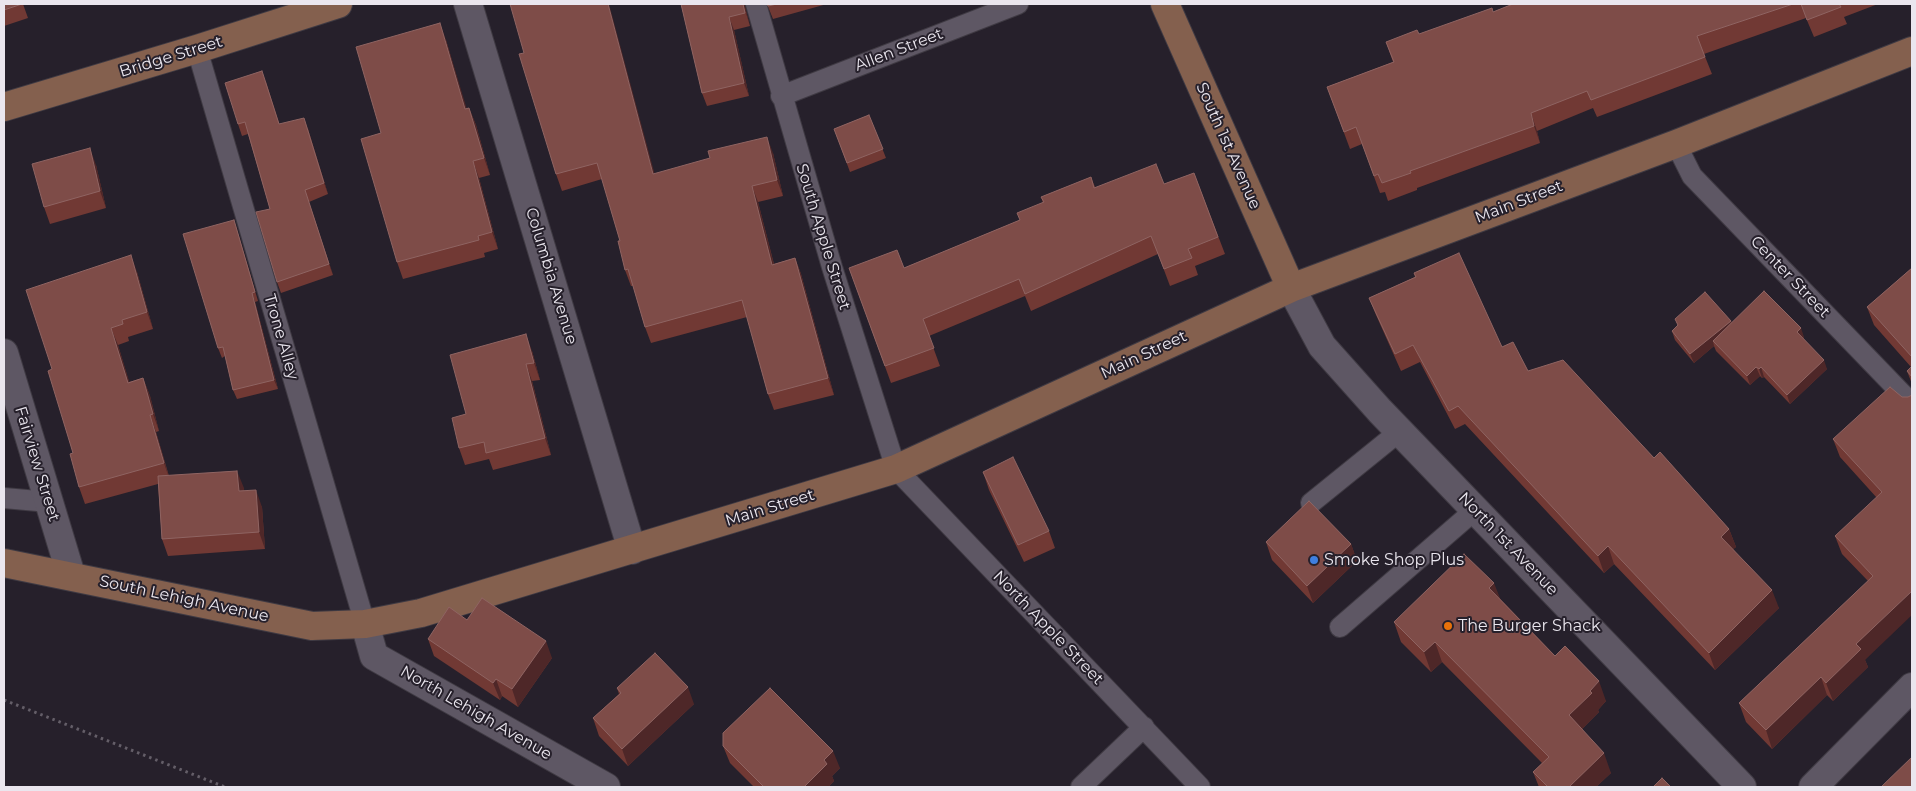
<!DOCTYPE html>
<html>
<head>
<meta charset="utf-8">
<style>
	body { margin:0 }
	#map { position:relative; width:1916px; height:791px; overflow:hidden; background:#26202b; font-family:Montserrat,sans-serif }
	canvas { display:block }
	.frame { position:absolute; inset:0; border:5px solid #eae6ee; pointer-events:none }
</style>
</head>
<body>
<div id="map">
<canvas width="1916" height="791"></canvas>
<div class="frame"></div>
</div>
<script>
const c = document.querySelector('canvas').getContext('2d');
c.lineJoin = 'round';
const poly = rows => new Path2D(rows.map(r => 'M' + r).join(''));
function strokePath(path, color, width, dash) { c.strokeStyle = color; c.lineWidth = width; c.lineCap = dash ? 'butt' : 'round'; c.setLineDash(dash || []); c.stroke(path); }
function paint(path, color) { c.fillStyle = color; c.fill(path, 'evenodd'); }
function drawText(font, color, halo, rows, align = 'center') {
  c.font = font + ' Montserrat,sans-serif'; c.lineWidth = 4; c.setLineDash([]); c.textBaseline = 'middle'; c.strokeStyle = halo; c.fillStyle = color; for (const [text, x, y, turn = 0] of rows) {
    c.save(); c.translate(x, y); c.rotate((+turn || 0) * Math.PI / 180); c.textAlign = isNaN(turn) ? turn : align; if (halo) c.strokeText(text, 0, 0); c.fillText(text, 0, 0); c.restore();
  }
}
const service = poly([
	[756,4,832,267,896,469,1200,787],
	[197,49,365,624],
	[781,96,1018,4],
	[1676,144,1692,176,1912,404],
	[4,498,49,502],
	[1311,503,1400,431],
	[1340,627,1475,510],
	[1081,787,1144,727]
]);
const minor = poly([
	[468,4,632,550],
	[4,353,71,575],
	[365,624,374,656,606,787],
	[1813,787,1912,687]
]);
const tertiary = poly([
	[1291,288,1322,346,1380,411,1742,787]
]);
const secondary = poly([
	[1165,4,1291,288],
	[4,107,197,49,338,4],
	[4,563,312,626,365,624,421,613,896,469,1291,288,1676,144,1912,51]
]);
strokePath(service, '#3f3a43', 22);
strokePath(minor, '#3f3a43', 30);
strokePath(tertiary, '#3f3a43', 30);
strokePath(secondary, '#3f3a43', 30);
strokePath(poly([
	[4,700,225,787]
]), '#645e68', 3, [2.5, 4]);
strokePath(service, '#5e5764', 20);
strokePath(minor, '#5e5764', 28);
strokePath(tertiary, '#5e5764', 28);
strokePath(secondary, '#84604e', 28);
paint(poly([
	[4,4,23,4,28,18,4,26],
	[681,4,745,4,745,7,750,26,734,30,749,96,707,106,702,93],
	[767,4,827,4,773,19],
	[1513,4,1878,4,1844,17,1847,24,1814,37,1806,18,1704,54,1712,74,1597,117,1593,108,1537,131,1540,143,1417,188,1417,190,1388,201,1385,192,1380,193,1362,144,1350,149,1327,87,1393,62,1386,42,1419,34,1493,12],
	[446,40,466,109,469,108,476,125,490,175,479,178,498,249,484,253,485,257,403,279,397,262,381,133],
	[524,53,655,174,773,153,783,196,758,202,774,264,795,258,801,274,834,395,774,410,768,394,747,317,651,343,645,327,633,286,631,286,625,270,620,241,602,179,562,191,556,174],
	[266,82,279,124,308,129,328,194,309,202,333,275,281,293,277,282,270,209,248,134,242,136,238,124],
	[869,115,886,158,850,172,834,129],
	[96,165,106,208,50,224,44,207],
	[1194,173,1225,254,1195,266,1198,275,1170,286,1158,254,1031,311,1025,296,929,336,940,366,891,383,849,268,904,268,1020,220,1043,203,1041,197,1091,177,1095,187,1164,184],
	[234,220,258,301,255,302,278,389,237,399,233,390,225,356,222,358,218,348],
	[1912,268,1912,384,1907,371,1911,367,1874,325,1867,307],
	[137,272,153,329,128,337,129,341,118,345,129,382,143,378,150,396,159,431,156,432,169,476,244,488,244,491,262,507,265,549,168,556,162,539,158,484,85,504,79,487,73,453,52,369],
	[1414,273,1502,347,1528,371,1654,458,1729,529,1736,547,1733,549,1779,608,1715,670,1614,564,1604,573,1465,424,1455,429,1420,362,1401,371,1376,315,1369,298,1415,277],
	[1675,319,1731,321,1732,323,1804,337,1803,338,1827,369,1790,404,1764,377,1762,378,1760,376,1750,385,1716,351,1714,346,1694,363,1675,340,1672,331,1678,326],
	[532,351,540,380,532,381,551,455,493,470,489,459,465,465,459,448,466,414],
	[1902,397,1908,397,1865,660,1868,667,1833,701,1827,695,1772,749,1746,722,1739,703,1868,581,1842,554,1835,536,1877,498,1840,457,1833,439],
	[983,472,1049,531,1055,548,1024,562,989,490],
	[1266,542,1351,544,1357,561,1313,603,1272,560],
	[1500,599,1555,656,1606,701,1598,710,1599,712,1582,729,1611,773,1596,787,1539,787,1533,772,1542,763,1442,662,1431,672,1401,642,1394,622],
	[467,620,552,658,518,707,502,696,500,700,434,656,428,639],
	[617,688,694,704,628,766,599,736,593,718,619,694],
	[723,746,840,768,832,776,834,781,828,787,754,787,730,763]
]), '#713934');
paint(poly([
	[608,4,609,4,659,190,653,174],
	[743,4,745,4,745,7,750,26],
	[729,17,734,30,749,96,744,83],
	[440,23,446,40,472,126,465,109],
	[262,71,266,82,283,135,279,124],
	[469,108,476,125,490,175,484,158],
	[1531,113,1537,131,1540,143,1534,126],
	[304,118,308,129,328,194,324,183],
	[767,137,773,153,783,196,777,180],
	[90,148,96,165,106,208,100,191],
	[473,161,479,178,498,249,492,232],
	[752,186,758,202,778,281,772,265],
	[305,190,309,202,333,275,329,264],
	[131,255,137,272,153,329,147,312],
	[795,258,801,274,834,395,828,378],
	[252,293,255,302,278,389,274,380],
	[1731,321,1734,330,1713,341,1714,346,1694,363,1690,354],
	[111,328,118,345,135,400,128,383],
	[1801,328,1804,337,1801,341,1797,332],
	[526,334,532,351,540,380,534,363],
	[1824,360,1827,369,1790,404,1787,395],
	[526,364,532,381,551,455,545,438],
	[1756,367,1760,376,1750,385,1747,376],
	[1761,367,1764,377,1762,378,1759,369],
	[143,378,150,396,159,431,153,414],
	[150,415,156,432,170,481,164,463],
	[237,471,244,488,245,509,239,491],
	[256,490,262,507,265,549,259,532],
	[1729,529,1736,547,1728,554,1721,537],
	[1351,544,1357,561,1313,603,1307,586],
	[1608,546,1614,564,1604,573,1598,556],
	[1494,583,1502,603,1489,588],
	[1772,590,1779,608,1715,670,1709,653],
	[1912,591,1912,615,1865,660,1868,667,1833,701,1826,683,1856,644],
	[546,641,552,658,518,707,512,689],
	[1435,642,1442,662,1431,672,1424,652],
	[1821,677,1827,695,1772,749,1766,730],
	[496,679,502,696,500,700,493,683],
	[1599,681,1606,701,1598,710,1599,712,1576,735,1569,715,1590,691],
	[688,687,694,704,628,766,622,749],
	[833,751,840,768,832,776,834,781,828,787,804,787,824,760],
	[1604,753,1611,773,1596,787,1569,787]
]), '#4e2728');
const building = poly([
	[4,4,22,4,4,10,4,4],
	[510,4,608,4,653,174,710,158,708,151,767,137,777,180,752,186,772,265,795,258,828,378,768,394,742,300,645,327,628,269,625,270,618,241,620,241,597,163,556,174,519,54,524,53,510,4],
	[681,4,743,4,745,13,729,17,744,83,702,93,681,4],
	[767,4,777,4,768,6,767,4],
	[1513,4,1793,4,1697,36,1705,57,1591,100,1587,91,1531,113,1534,126,1410,171,1411,173,1382,183,1378,174,1374,176,1356,127,1344,132,1327,87,1394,62,1386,42,1417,30,1419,34,1492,8,1493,12,1513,4],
	[1801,4,1839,4,1841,7,1807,20,1801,4],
	[440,23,465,109,469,108,484,158,473,161,492,232,478,236,479,240,397,262,361,139,381,133,356,47,440,23],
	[262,71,279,124,304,118,324,183,305,190,329,264,277,282,256,212,270,209,245,122,238,124,225,83,262,71],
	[869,115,883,149,847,163,834,129,869,115],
	[90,148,100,191,44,207,32,164,90,148],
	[1156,164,1164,184,1194,173,1218,237,1188,249,1192,258,1164,269,1151,236,1025,294,1019,279,923,319,934,348,885,366,849,268,897,250,904,268,1020,220,1017,213,1044,202,1041,197,1091,177,1094,188,1156,164],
	[234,220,255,292,252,293,274,380,233,390,223,347,218,348,183,234,234,220],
	[1459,253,1502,347,1513,342,1528,371,1563,360,1654,458,1660,452,1729,529,1721,537,1772,590,1709,653,1608,546,1598,556,1458,406,1449,411,1413,345,1395,354,1369,298,1416,277,1414,273,1459,253],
	[131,255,147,312,122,320,123,324,111,328,128,383,143,378,153,414,150,415,164,463,79,487,70,454,73,453,48,371,52,369,26,290,131,255],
	[1912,268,1912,357,1867,307,1912,268],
	[1764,291,1801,328,1797,332,1824,360,1787,395,1761,367,1759,369,1756,367,1747,376,1713,341,1764,291],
	[1705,292,1731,321,1690,354,1672,331,1678,325,1675,319,1705,292],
	[526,334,534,363,526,364,545,438,486,453,484,442,459,448,452,418,466,414,450,355,526,334],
	[1912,366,1912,377,1907,371,1912,366],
	[1890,387,1902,397,1908,397,1912,395,1912,591,1856,644,1861,649,1826,683,1821,677,1766,730,1739,703,1873,576,1835,536,1882,492,1833,439,1890,387],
	[1013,457,1049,531,1018,545,983,472,1013,457],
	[237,471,239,491,256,490,259,532,162,539,158,476,237,471],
	[1309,501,1351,544,1307,586,1266,542,1309,501],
	[1464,554,1494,583,1489,588,1555,656,1565,646,1599,681,1590,691,1592,693,1569,715,1604,753,1569,787,1548,787,1533,772,1549,757,1435,642,1424,652,1394,622,1464,554],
	[482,598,546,641,512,689,496,679,493,683,428,639,449,607,467,620,482,598],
	[655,653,688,687,622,749,593,718,621,693,617,688,655,653],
	[770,688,833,751,824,760,827,764,804,787,764,787,723,746,723,733,770,688],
	[1912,757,1912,787,1881,787,1912,757],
	[1662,778,1671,787,1653,787,1662,778]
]);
paint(building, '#7e4c48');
strokePath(building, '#8f6462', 1);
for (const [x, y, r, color] of [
	[1314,560,5,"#3f7fe0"],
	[1448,626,5,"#e8710a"]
]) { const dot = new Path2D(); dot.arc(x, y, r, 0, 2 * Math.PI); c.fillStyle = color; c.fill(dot); strokePath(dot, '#26202b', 2); }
drawText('16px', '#eae6ee', '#26202b', [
	["Allen Street",899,50,-21],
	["Bridge Street",171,57,-17],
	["South 1st Avenue",1228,146,66],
	["Main Street",1519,202,-21],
	["South Apple Street",823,237,73],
	["Columbia Avenue",551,276,73],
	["Center Street",1790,277,46],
	["Trone Alley",281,337,74],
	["Main Street",1144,355,-25],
	["Fairview Street",37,464,73],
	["Main Street",770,508,-17],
	["North 1st Avenue",1508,544,46],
	["South Lehigh Avenue",184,599,12],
	["North Apple Street",1048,628,46],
	["North Lehigh Avenue",476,713,30]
]);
drawText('16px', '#eae6ee', '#26202b', [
	["Smoke Shop Plus",1324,560],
	["The Burger Shack",1458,626]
], 'left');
</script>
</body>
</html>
